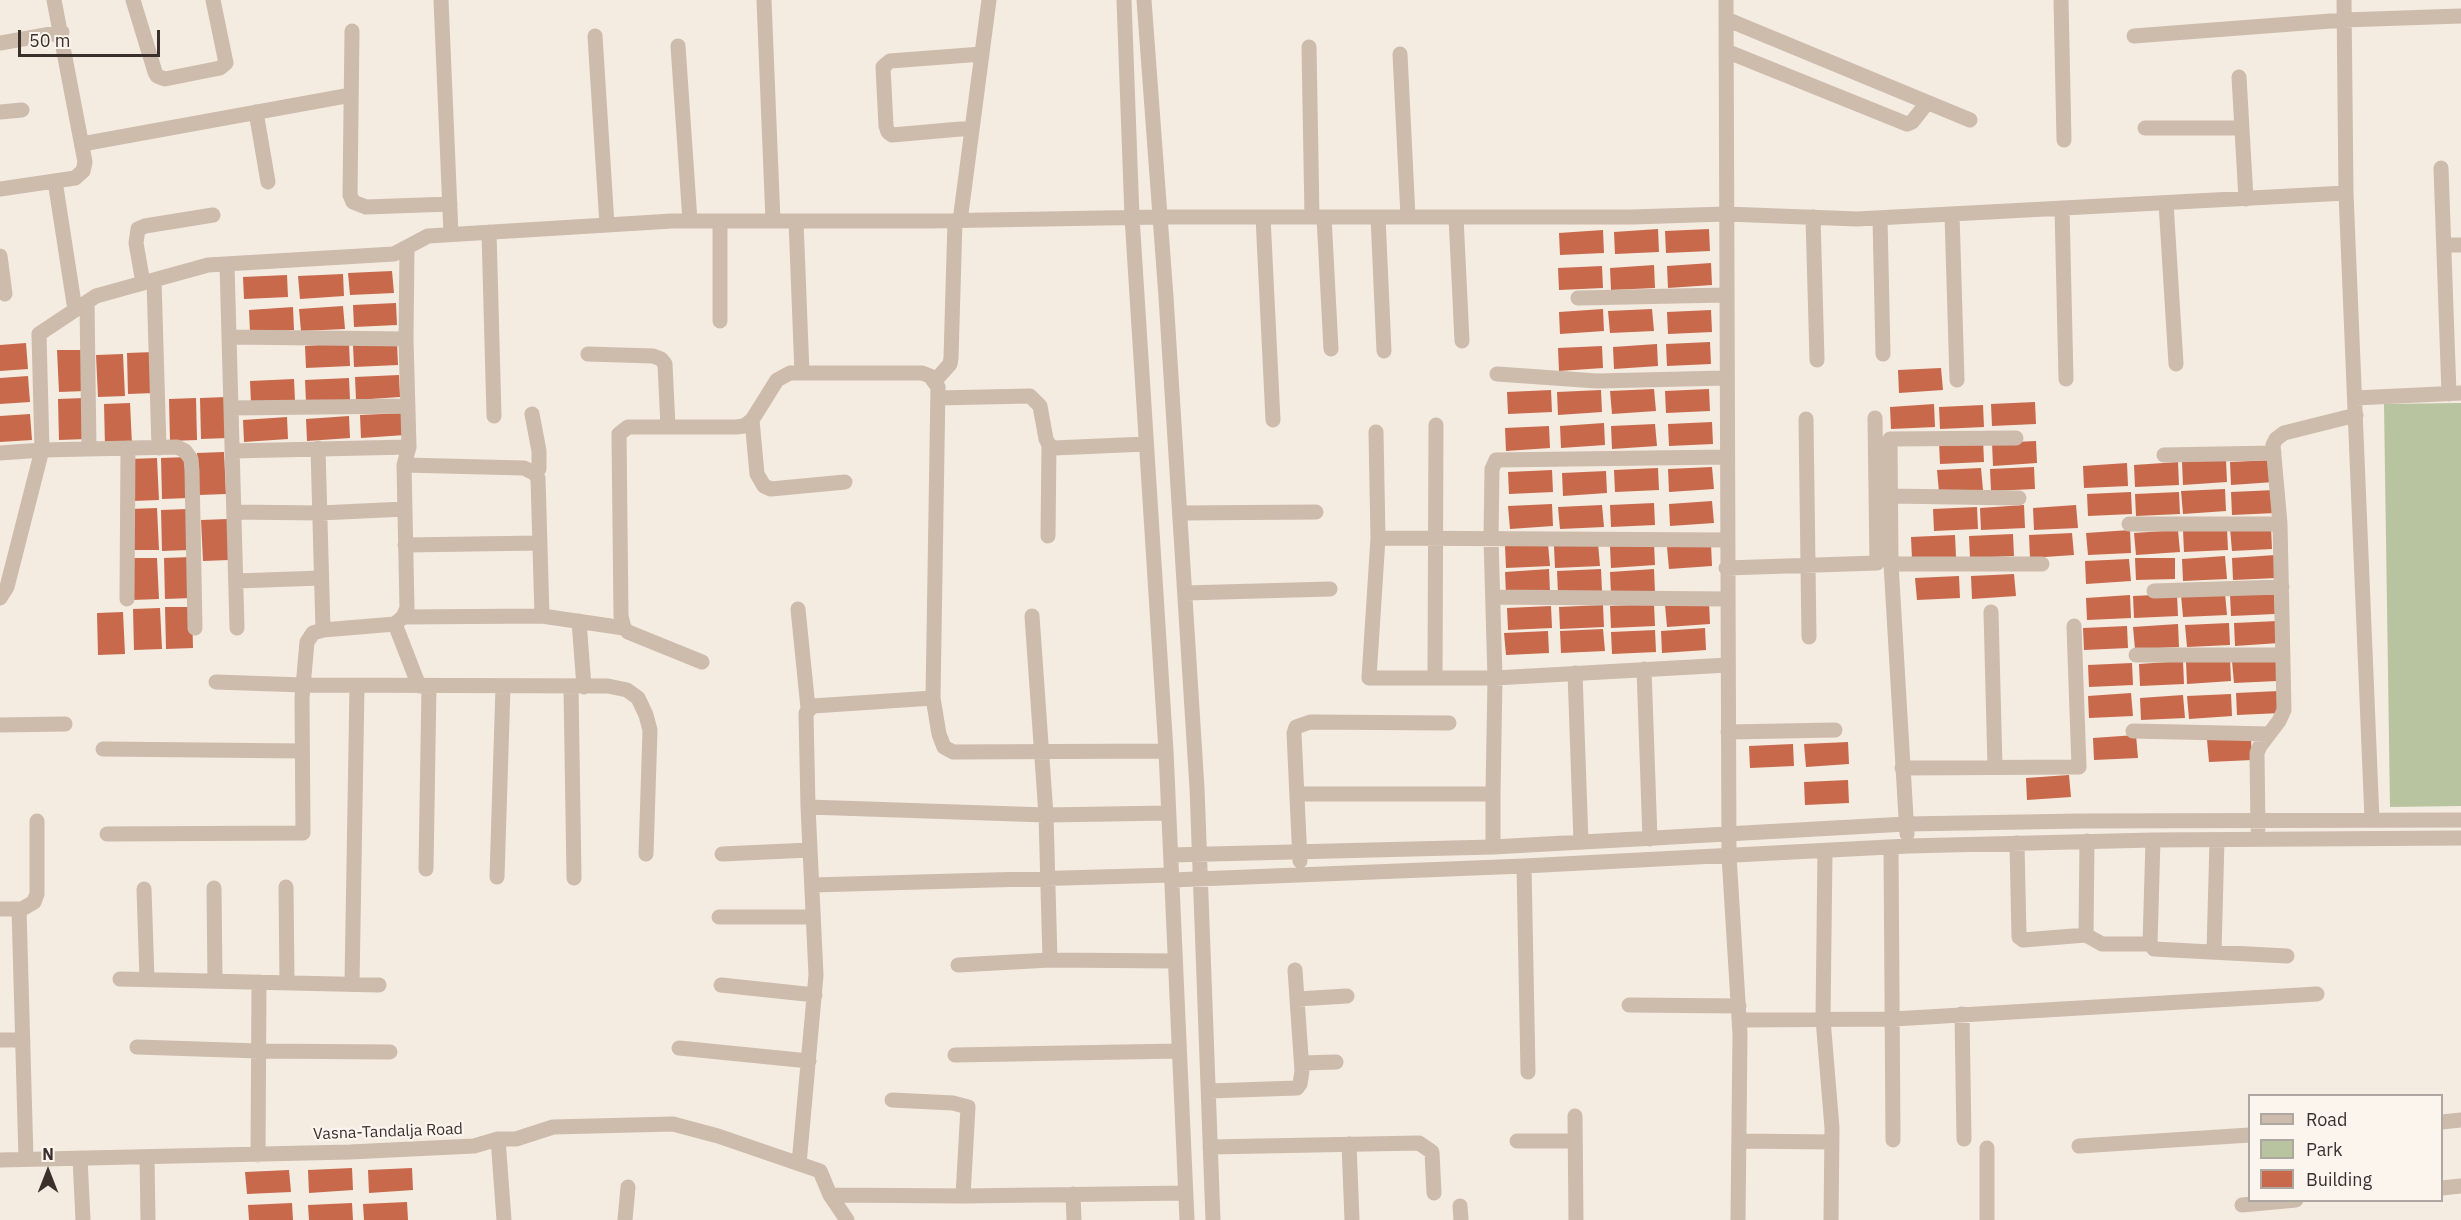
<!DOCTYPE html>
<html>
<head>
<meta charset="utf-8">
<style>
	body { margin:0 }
	#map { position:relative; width:2461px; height:1220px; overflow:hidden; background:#f4ebe1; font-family:"IBM Plex Sans",sans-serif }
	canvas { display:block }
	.legend { position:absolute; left:2248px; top:1094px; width:195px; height:108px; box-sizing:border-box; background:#fbf5ee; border:2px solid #aea6a0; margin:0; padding:8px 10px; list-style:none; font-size:18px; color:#3b302b }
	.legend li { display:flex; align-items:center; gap:12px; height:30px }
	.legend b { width:30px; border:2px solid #aea6a0 }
	.north { position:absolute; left:18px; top:1142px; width:60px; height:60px; -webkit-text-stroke:4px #fbf5ee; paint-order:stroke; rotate:0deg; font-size:16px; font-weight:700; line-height:24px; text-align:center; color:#3b302b }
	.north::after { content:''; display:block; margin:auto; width:21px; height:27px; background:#3b302b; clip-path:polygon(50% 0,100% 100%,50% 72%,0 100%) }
	.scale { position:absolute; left:18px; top:30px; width:142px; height:27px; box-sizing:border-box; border:3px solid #3b302b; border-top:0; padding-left:8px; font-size:18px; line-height:21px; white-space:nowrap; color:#3b302b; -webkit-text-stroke:4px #fbf5ee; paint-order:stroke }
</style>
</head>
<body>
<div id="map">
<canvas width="2461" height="1220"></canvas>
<ul class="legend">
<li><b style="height:8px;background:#cdbbac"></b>Road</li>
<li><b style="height:16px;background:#b8c4a0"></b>Park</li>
<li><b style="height:16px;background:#c8694b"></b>Building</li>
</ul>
<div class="north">N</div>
<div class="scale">50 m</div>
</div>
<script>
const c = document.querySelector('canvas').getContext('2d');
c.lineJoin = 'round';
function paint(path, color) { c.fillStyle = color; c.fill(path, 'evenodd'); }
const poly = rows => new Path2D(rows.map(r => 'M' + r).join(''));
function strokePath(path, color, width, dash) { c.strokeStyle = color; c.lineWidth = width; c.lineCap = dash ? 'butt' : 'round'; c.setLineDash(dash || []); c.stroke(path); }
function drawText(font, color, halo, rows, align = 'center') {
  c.font = font + ' "IBM Plex Sans",sans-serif'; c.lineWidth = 4.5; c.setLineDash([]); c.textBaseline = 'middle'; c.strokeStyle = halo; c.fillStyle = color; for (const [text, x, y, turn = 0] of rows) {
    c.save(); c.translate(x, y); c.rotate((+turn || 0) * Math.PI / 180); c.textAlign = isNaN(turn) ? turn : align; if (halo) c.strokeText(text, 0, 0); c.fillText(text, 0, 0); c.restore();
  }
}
paint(poly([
	[2461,403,2461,806,2390,807,2384,404]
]), '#b8c4a0');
paint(poly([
	[1658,229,1659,252,1615,254,1614,232],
	[1709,229,1710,251,1666,253,1665,231],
	[1603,230,1604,253,1560,255,1559,233],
	[1711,263,1712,285,1668,288,1667,266],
	[1654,265,1655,288,1611,290,1610,268],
	[1602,266,1603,288,1559,290,1558,268],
	[392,271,394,293,350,295,348,273],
	[343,274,344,296,300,299,298,276],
	[287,275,288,297,244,299,243,277],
	[396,303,397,325,354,327,353,305],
	[343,306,345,329,301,331,299,309],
	[293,307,294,330,250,332,249,310],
	[1603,309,1604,331,1560,334,1559,312],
	[1652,309,1654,331,1610,333,1608,311],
	[1711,310,1712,332,1668,334,1667,312],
	[1710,342,1711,364,1667,366,1666,344],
	[26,343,28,369,0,371,0,345],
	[349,343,350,366,306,368,305,346],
	[397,343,398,365,354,367,353,345],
	[1657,344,1658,366,1614,369,1613,347],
	[1602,346,1603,368,1559,371,1558,348],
	[57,350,84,350,85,391,59,392],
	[154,352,155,393,128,394,127,353],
	[123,354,125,396,98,397,96,355],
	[1941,368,1943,390,1899,393,1898,370],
	[399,375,400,397,356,400,355,377],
	[28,376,30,402,0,404,0,378],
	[349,378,350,400,306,402,305,380],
	[294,379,295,401,251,403,250,381],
	[1654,389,1656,411,1612,414,1610,391],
	[1709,389,1710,411,1666,413,1665,391],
	[1551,390,1552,412,1508,414,1507,392],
	[1601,390,1602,412,1558,415,1557,392],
	[227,397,228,438,201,439,200,398],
	[84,398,86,439,59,440,58,399],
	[196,398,197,440,170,441,169,399],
	[2035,402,2036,424,1992,426,1991,404],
	[130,403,132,445,105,446,104,404],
	[1934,404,1935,427,1891,429,1890,407],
	[1983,405,1984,427,1940,429,1939,407],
	[404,413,405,435,361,438,360,415],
	[30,414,32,440,0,442,0,416],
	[349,416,350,438,307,441,306,419],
	[287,417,288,439,244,442,243,420],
	[1712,422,1713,444,1669,446,1668,424],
	[1604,423,1605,445,1561,448,1560,426],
	[1655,424,1657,446,1612,449,1611,426],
	[1549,426,1550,448,1506,451,1505,428],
	[1983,439,1984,462,1940,464,1939,442],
	[2036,441,2037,463,1993,466,1992,443],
	[224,452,226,494,199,495,197,453],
	[188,457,189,498,162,499,161,458],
	[157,458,159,500,132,501,130,459],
	[2226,460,2227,482,2183,485,2182,462],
	[2273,460,2274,482,2231,485,2230,462],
	[2178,462,2179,485,2135,487,2134,465],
	[2127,463,2128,486,2084,488,2083,466],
	[1712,467,1714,489,1669,492,1668,469],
	[2034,467,2035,489,1991,491,1990,469],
	[1658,468,1659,490,1615,492,1614,470],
	[1981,468,1983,490,1939,492,1937,470],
	[1552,470,1553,492,1509,494,1508,472],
	[1606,471,1607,493,1563,496,1562,473],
	[2225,489,2226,511,2183,514,2181,491],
	[2275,490,2276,513,2232,515,2231,492],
	[2131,492,2132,514,2088,516,2087,494],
	[2179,492,2180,514,2136,516,2135,494],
	[1712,501,1714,523,1670,526,1669,504],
	[1654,503,1655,525,1611,527,1610,505],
	[1552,504,1553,526,1510,529,1508,506],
	[1602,505,1604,527,1560,529,1558,507],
	[2024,505,2025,528,1981,530,1980,508],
	[2076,505,2078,528,2034,530,2033,508],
	[1977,507,1978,529,1934,531,1933,509],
	[157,508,159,550,132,550,130,509],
	[188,509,189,550,162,551,161,510],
	[228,519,229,560,203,561,201,520],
	[2271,527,2272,549,2232,551,2230,528],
	[2227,528,2228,550,2184,552,2183,530],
	[2130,530,2131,553,2088,555,2086,533],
	[2178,530,2180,552,2136,555,2134,533],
	[2072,533,2074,555,2030,558,2029,535],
	[2013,534,2014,556,1970,558,1969,536],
	[1955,535,1956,557,1912,559,1911,537],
	[1598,543,1600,566,1555,568,1554,546],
	[1654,543,1655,565,1611,568,1610,546],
	[1548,544,1550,566,1506,568,1505,546],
	[1711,544,1712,566,1669,569,1667,547],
	[2275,555,2277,578,2233,580,2232,558],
	[2225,556,2227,579,2183,581,2182,559],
	[191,557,192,598,165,599,164,558],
	[130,558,157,558,159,599,132,600],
	[2135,558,2175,558,2175,579,2136,580],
	[2129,559,2131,581,2086,584,2085,561],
	[1549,569,1550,592,1506,594,1505,572],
	[1601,569,1602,591,1558,594,1557,571],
	[1654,569,1655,592,1611,594,1610,572],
	[2014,574,2016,596,1972,599,1971,576],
	[1959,576,1960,598,1917,600,1915,578],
	[2274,592,2275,614,2231,616,2230,594],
	[2225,593,2227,615,2183,617,2181,595],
	[2177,594,2178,616,2134,618,2133,596],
	[2130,595,2131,618,2087,620,2086,598],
	[1709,602,1710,624,1667,627,1665,605],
	[1654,604,1655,626,1611,628,1610,606],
	[1603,605,1604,627,1560,629,1559,607],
	[1551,606,1552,628,1508,630,1507,608],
	[165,607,192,607,193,648,166,649],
	[160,608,162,649,134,650,133,609],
	[123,612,125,654,98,655,97,613],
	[2278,621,2279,643,2235,646,2234,623],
	[2229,623,2230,645,2187,647,2185,625],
	[2178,624,2179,647,2135,649,2133,627],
	[2127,626,2128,648,2084,650,2083,628],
	[1705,628,1706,650,1662,653,1661,631],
	[1603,629,1605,651,1561,653,1560,631],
	[1655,630,1656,652,1612,654,1611,632],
	[1548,631,1549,653,1506,655,1504,633],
	[2230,659,2231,681,2187,684,2186,661],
	[2276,659,2277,681,2234,683,2232,661],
	[2183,661,2184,684,2140,686,2139,664],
	[2132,663,2133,685,2089,687,2088,665],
	[2279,691,2281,713,2237,715,2236,693],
	[2131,693,2133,716,2089,718,2088,696],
	[2231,694,2232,716,2189,719,2187,696],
	[2183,695,2185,718,2141,720,2140,698],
	[2136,735,2138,758,2094,760,2093,738],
	[2251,738,2252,760,2209,762,2207,740],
	[1848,742,1849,764,1806,767,1804,744],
	[1793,744,1794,766,1750,768,1749,746],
	[2069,775,2071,797,2027,800,2026,778],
	[1848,780,1849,803,1805,805,1804,782],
	[352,1168,353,1190,309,1193,308,1170],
	[412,1168,413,1190,369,1193,368,1170],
	[289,1170,291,1192,247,1194,245,1172],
	[407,1202,408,1220,364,1220,363,1204],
	[292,1203,293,1220,249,1220,248,1205],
	[352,1203,353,1220,309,1220,308,1205]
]), '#c8694b');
strokePath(poly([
	[133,0,155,72,157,76,165,79,220,68,226,63,213,0],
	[441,0,451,234],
	[764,0,773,221],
	[1124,0,1132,217,1166,751,1187,1220],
	[1144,0,1166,297,1197,788,1213,1220],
	[1726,0,1729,856,1740,1034,1738,1220],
	[2061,0,2064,140],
	[2344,0,2346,193,2372,819],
	[1726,19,1970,120],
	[352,31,350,195,353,202,366,207,450,204],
	[595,36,607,225],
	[2134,36,2344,20,2461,16],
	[0,43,62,32],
	[678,46,690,221],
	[1309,47,1312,217],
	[1726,51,1907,124,1912,122,1927,103],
	[1400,54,1408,217],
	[2239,77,2246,199],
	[0,112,22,110],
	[256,112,268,182],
	[972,128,892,135,888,132,886,126,883,67,890,61,982,54],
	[2145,128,2242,128],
	[82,144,351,95],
	[2441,168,2449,394],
	[55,181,75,310],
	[0,189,75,178,83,171,85,162,54,0],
	[2166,203,2176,364],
	[2062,208,2066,379],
	[1952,214,1957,380],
	[1263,217,1273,420],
	[1324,217,1331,349],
	[1378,217,1384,351],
	[1456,217,1462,341],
	[1813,217,1817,360],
	[1880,218,1883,354],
	[720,221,720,321],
	[796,221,802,373],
	[960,221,989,0],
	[489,232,494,416],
	[2444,245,2461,245],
	[0,256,5,294],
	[227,264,237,628],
	[154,280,159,448],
	[143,283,136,243,138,229,145,226,213,215],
	[1578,298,1726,295],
	[87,302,89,449],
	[229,337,406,339],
	[588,354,653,356,661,359,665,364,668,427],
	[1497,374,1597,381,1726,378],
	[935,381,950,364,951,358,955,221],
	[938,398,1030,396,1040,406,1046,439,1049,445,1054,448,1146,444],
	[2355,398,2461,393],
	[231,408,408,406],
	[532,414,539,451,539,469,534,473],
	[1806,419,1809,637],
	[752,420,757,474,764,486,771,489,845,482],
	[1376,432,1378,538,1369,678,1495,678,1491,539,1492,469,1496,460,1726,457],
	[318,448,323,630],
	[232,451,409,447],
	[0,453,42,450,177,447,185,451,191,459,192,471,195,628],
	[2164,455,2274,453],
	[404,465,524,468,534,473,538,478,542,616],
	[1890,496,2019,498],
	[234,512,320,513,405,509],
	[1180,513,1316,512],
	[2129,524,2280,524],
	[1048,536,1049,445],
	[1378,538,1726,540],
	[405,545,540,543],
	[1891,564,2042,564],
	[1726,568,1877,563,1875,418],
	[236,581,321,578],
	[2154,591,2282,587],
	[1185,593,1330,589],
	[1493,597,1727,599],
	[0,598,7,587,42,450,39,334,96,296,208,265,394,254,428,236,672,221,929,221,1161,217,1632,217,1726,214,1857,219,2346,193],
	[127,599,128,448],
	[798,609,808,708],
	[1991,612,1995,767],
	[1032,616,1046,815,1050,960],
	[403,617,542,616,624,628],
	[579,621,584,687],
	[395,624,419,686],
	[2136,655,2281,655],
	[702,662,628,632,624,628,621,616,619,434,628,427,736,427,744,426,752,420,777,380,790,373,922,373,930,376,938,387,933,698,939,734,944,747,953,752,1166,751],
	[1644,669,1650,839],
	[1575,673,1581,842],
	[1435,678,1436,425],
	[216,682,303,685,608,686,627,690,638,698,646,715,650,730,646,854],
	[571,687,574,878],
	[0,725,65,724],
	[2133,731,2269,734],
	[1728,732,1835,730],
	[103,749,302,751],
	[1902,768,2079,767,2074,626],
	[1297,794,1493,794,1495,678,1728,665],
	[1493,794,1493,847],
	[808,807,1046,815,1168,813],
	[2258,829,2257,753,2260,746,2279,721,2284,710,2280,524,2273,445,2276,439,2284,433,2356,415],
	[107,834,303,833,302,698,307,642,313,633,323,630,395,624,403,617,407,608,404,465,409,447,406,339,407,247],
	[1907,834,1891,564,1890,439,2016,438],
	[2017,843,2019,937,2023,940,2086,935,2102,944,2150,944,2153,840],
	[1891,847,1893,1140],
	[1825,851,1823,1019,1832,1128,1831,1220],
	[722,854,810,850],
	[1171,855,1493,847,1906,824,2080,821,2461,820],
	[1300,861,1294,733,1296,727,1310,722,1449,723],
	[1524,866,1528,1072],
	[426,869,429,686],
	[497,877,503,687],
	[1172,880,1524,866,1908,846,2153,840,2461,838],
	[812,885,1171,875],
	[286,887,287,983],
	[214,888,215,981],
	[144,889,147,979],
	[0,909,22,909,34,902,37,894,37,821],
	[19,909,26,1159],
	[719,917,813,917],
	[2086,935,2087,841],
	[2150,944,2154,949,2287,956],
	[2214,952,2217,840],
	[958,965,1050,960,1175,961],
	[120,979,379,985],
	[352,984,357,686],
	[721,985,815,995],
	[1297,999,1347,996],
	[1629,1005,1739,1006],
	[1962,1014,1964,1139],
	[1739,1020,1893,1019,2317,994],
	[0,1040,23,1040],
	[137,1047,259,1051,390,1052],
	[679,1048,809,1061],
	[955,1055,1179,1051],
	[1302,1063,1336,1062],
	[1209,1091,1297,1088,1300,1084,1302,1071,1295,970],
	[892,1100,953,1103,968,1107,963,1196],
	[1575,1116,1576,1220],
	[2442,1122,2461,1120],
	[498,1139,504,1220],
	[1517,1141,1575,1141],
	[1739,1141,1832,1142],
	[1349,1144,1352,1220],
	[2079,1146,2250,1135],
	[1210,1147,1419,1143,1432,1152,1434,1193],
	[1987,1148,1987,1220],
	[258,1155,259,982],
	[147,1157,148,1220],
	[80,1158,83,1220],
	[0,1160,350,1152,474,1146,498,1139,516,1139,553,1127,673,1124,718,1136,820,1171,830,1195,847,1220],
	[799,1164,816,975,808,807,806,713,813,706,933,698],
	[2442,1188,2461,1186],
	[1073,1194,1074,1220],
	[830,1195,963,1196,1186,1193],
	[2242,1205,2296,1200],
	[1460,1206,1461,1220],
	[625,1220,628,1187]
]), '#cdbbac', 15);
drawText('16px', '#3b302b', '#fbf5ee', [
	["Vasna-Tandalja Road",388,1132,-2]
]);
</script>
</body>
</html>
